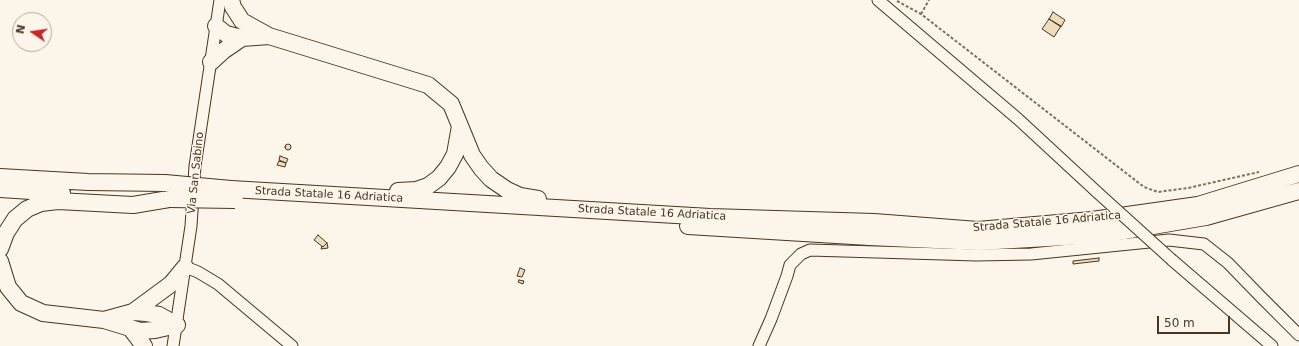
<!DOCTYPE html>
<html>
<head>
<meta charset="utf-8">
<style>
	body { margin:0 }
	#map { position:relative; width:1299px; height:346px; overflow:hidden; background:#fbf6e9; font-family:"DejaVu Sans",sans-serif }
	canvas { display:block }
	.north { position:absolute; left:12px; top:12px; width:40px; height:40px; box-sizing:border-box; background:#fbf6e9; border:1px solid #b4a999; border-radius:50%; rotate:283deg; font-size:11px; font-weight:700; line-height:16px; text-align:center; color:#4a3520 }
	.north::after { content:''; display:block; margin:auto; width:14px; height:18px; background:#c62828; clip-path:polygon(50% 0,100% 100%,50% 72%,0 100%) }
	.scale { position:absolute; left:1157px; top:316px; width:73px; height:18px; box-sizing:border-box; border:2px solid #4a3520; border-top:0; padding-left:5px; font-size:12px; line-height:14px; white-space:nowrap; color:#4a3520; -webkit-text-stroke:3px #fbf6e9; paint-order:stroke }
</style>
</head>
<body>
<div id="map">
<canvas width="1299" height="346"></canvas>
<div class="north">N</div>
<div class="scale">50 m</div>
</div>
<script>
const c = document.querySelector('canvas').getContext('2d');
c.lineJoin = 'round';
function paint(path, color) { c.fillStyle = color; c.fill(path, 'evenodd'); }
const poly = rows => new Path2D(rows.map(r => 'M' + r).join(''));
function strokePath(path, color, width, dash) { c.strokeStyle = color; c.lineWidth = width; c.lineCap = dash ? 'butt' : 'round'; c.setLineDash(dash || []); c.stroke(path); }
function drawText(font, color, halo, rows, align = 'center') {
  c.font = font + ' "DejaVu Sans",sans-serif'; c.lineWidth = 3; c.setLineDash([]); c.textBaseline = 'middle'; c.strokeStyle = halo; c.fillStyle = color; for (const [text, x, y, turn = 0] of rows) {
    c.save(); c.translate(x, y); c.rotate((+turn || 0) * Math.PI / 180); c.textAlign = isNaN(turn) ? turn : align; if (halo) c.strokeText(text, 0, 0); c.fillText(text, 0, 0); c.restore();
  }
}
const building = poly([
	[1053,12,1065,20,1061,27,1049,19,1053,12],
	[1049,19,1061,26,1054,37,1042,29,1049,19],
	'285 147a3 3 0 1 1 6 0a3 3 0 1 1-6 0Z',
	[280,156,288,159,286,163,279,160,280,156],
	[279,161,286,163,285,167,277,165,279,161],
	[318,235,327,243,323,247,314,240,318,235],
	[327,243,328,248,321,249,322,246,323,247,327,243],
	[1099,258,1099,261,1073,264,1073,261,1099,258],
	[520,268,525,270,522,277,517,276,520,268],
	[519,280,524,281,523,284,518,282,519,280]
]);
paint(building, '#ecdcbc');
strokePath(building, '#4a3520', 1);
const minor = poly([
	[878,0,1018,119,1098,193],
	[1172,260,1272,346],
	[185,267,198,272,218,284,292,346],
	[173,346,191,226,195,166,220,0],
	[759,346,771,319,787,276,790,265,801,254,810,250,976,255,1031,254,1169,240,1204,244,1228,263,1261,297,1299,335]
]);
const highway = poly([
	[231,0,233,7,242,21,269,36,428,85,451,104,472,155,481,168,491,179,507,190,520,196,538,199],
	[216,26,226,34,242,38,269,36],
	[211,62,223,51,242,38],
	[0,177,88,182,165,183],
	[0,189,62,193],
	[231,189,710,217,874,222,978,230,1092,220,1198,205,1299,174],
	[398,191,416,190,428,186,439,178,448,167,455,154,460,126],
	[688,226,869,237,979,242,1100,235,1206,217,1299,191],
	[0,249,6,233,15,219,27,209,41,203,58,201,133,205,169,199],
	[0,261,8,287,21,303,43,313,104,320,140,331,155,330,177,325],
	[133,312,171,284,185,267],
	[104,320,133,312,146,313,159,315,177,325],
	[131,329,144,346]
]);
strokePath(minor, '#4a3520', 13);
strokePath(highway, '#4a3520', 18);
strokePath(poly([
	[897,1,921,14,1144,187,1158,192,1188,188,1259,172],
	[921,14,929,0]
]), '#7f6f5c', 2, [3, 2]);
strokePath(minor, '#fbf6e9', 11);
strokePath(highway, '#fbf6e9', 16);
const minorBridge = poly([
	[1098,193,1172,260]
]);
const highwayBridge = poly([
	[165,183,231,189],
	[169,199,235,200]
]);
strokePath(minorBridge, '#4a3520', 13, []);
strokePath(highwayBridge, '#4a3520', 18, []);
strokePath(minorBridge, '#fbf6e9', 11);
strokePath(highwayBridge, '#fbf6e9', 16);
drawText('11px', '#4a3520', '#fbf6e9', [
	["Via San Sabino",196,173,-84],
	["Strada Statale 16 Adriatica",329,195,3],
	["Strada Statale 16 Adriatica",652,213,3],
	["Strada Statale 16 Adriatica",1047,222,-5]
]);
</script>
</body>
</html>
